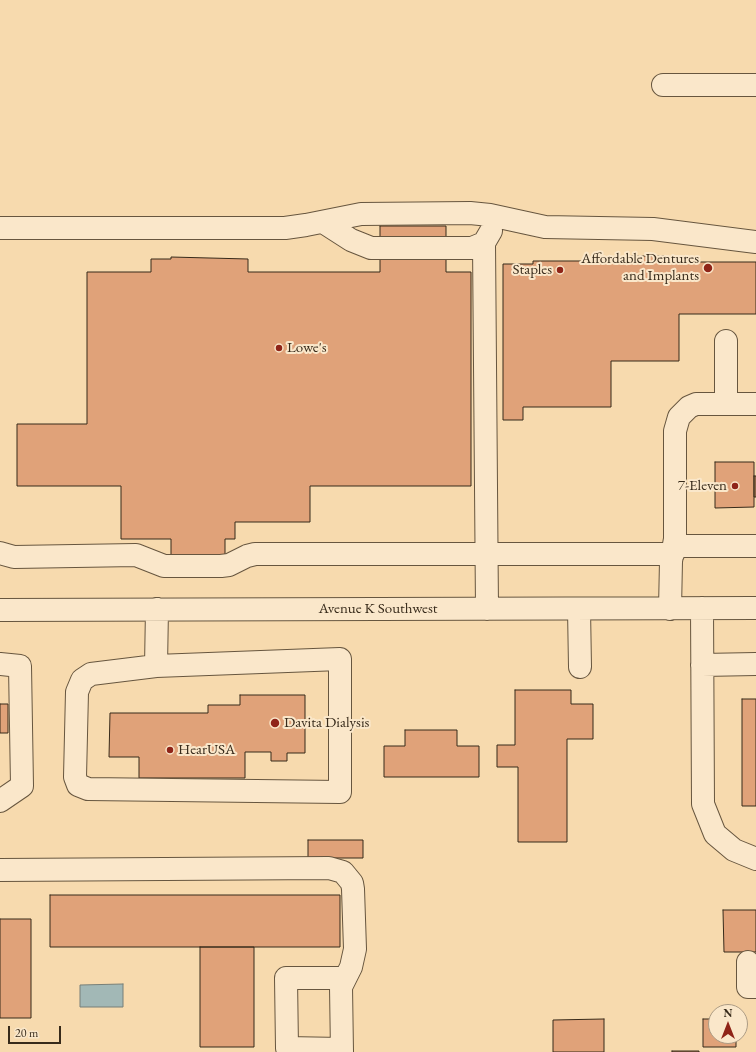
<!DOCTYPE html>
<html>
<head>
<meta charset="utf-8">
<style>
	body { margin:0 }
	#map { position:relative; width:756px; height:1052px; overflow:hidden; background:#f7daae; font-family:"EB Garamond",serif }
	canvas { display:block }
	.north { position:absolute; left:708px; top:1004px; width:40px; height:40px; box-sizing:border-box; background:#fae7ca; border:1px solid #ac9b84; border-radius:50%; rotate:0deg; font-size:11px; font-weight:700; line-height:16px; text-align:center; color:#372a1a }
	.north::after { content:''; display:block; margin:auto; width:14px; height:18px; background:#8f2418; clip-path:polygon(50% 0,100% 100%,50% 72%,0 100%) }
	.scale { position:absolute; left:8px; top:1026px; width:53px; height:18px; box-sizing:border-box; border:2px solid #372a1a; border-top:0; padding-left:5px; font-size:12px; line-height:14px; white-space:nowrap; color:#372a1a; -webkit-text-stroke:3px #fae7ca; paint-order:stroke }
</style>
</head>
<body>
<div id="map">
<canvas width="756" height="1052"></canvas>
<div class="north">N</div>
<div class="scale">20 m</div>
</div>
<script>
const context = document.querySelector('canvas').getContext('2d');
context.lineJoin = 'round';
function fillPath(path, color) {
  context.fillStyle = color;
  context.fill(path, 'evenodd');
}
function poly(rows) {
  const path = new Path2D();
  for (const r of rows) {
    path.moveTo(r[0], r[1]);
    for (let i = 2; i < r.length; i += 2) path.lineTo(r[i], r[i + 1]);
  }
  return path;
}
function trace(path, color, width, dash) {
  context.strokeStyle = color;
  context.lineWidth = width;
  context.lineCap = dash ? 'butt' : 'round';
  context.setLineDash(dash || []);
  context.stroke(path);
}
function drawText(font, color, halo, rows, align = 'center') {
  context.font = font + ' "EB Garamond",serif';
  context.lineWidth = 4;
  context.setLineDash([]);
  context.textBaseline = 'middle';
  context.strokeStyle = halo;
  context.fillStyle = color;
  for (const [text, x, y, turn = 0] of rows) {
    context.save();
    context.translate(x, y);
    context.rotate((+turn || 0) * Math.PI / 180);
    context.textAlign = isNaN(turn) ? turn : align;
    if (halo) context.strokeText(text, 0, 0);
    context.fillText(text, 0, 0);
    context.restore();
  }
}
const water = poly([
	[123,984,123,1007,80,1007,80,985,123,984]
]);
fillPath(water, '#a2b8b6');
trace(water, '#777f78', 1);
const building = poly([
	[380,226,446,226,446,272,471,272,471,486,310,486,310,522,235,522,235,539,225,539,225,556,171,556,171,539,121,539,121,486,17,486,17,424,87,424,87,272,151,272,151,259,171,259,171,257,248,259,248,272,380,272,380,226],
	[627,256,665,256,665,262,756,262,756,314,679,314,679,361,611,361,611,407,523,407,523,420,503,420,503,264,533,264,533,261,627,261,627,256],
	[715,462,754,462,754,507,715,508,715,462],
	[754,476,756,476,756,497,754,497,754,476],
	[515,690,571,690,571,704,593,704,593,739,567,739,567,842,518,842,518,767,497,767,497,745,515,745,515,690],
	[240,695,305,695,305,753,287,753,287,761,271,761,271,752,245,752,245,778,139,778,139,757,109,757,110,713,208,713,208,705,240,705,240,695],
	[742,699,756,699,756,806,742,806,742,699],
	[0,704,8,704,8,733,0,733,0,704],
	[405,730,457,730,457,746,479,746,479,777,384,777,384,746,405,746,405,730],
	[308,840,363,840,363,858,308,858,308,840],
	[50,895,340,895,340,947,50,947,50,895],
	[723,910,756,910,756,952,724,952,723,910],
	[0,919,31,919,31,1018,0,1018,0,919],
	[200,947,254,947,254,1047,200,1047,200,947],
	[604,1019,604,1052,553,1052,553,1020,604,1019],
	[703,1019,716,1019,716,1036,736,1036,736,1047,703,1047,703,1019],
	[672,1051,699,1051,699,1052,672,1052,672,1051]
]);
fillPath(building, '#e0a279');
trace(building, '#372a1a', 1);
const minor = poly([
	[663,85,756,85],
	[323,222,351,240,371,248,472,248,484,243,491,231],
	[0,228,285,228,306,225,361,214,470,213,490,215,545,227,653,229,756,242],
	[484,243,487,609],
	[726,404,726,341],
	[674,546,756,546],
	[0,553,14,557,136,555,164,566,221,566,229,565,247,556,255,554,673,554],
	[702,608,703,804,715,834,734,850,756,859],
	[579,609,580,667],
	[670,609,671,561,675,539,675,431,679,417,689,407,696,404,756,404],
	[0,610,756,608],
	[0,664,20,666,22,786,0,801],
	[702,665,756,664],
	[156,666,340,659,340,792,88,789,78,785,75,777,77,692,82,680,91,674,156,666,157,609],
	[0,870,329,868,343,872,352,883,353,889,355,949,351,967,341,987,342,1052],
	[748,962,748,987,756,987],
	[341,1049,287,1048,286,978,345,978]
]);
trace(minor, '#67563f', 24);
trace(minor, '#fae7ca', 22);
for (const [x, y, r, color] of [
	[708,268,5,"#8f2418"],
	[560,270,4,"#8f2418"],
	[279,348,4,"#8f2418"],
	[735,486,4,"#8f2418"],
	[275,723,5,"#8f2418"],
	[170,750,4,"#8f2418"]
]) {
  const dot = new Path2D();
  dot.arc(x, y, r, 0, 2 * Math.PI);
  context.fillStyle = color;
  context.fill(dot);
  trace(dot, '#fae7ca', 1.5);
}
drawText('15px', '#372a1a', '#fae7ca', [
	["Affordable Dentures",699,259],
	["and Implants",699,276],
	["Staples",552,270],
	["Lowe's",287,348,"left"],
	["7-Eleven",727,486],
	["Davita Dialysis",284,723,"left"],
	["HearUSA",178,750,"left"]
], 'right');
drawText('15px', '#372a1a', '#fae7ca', [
	["Avenue K Southwest",378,609]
]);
</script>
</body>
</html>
